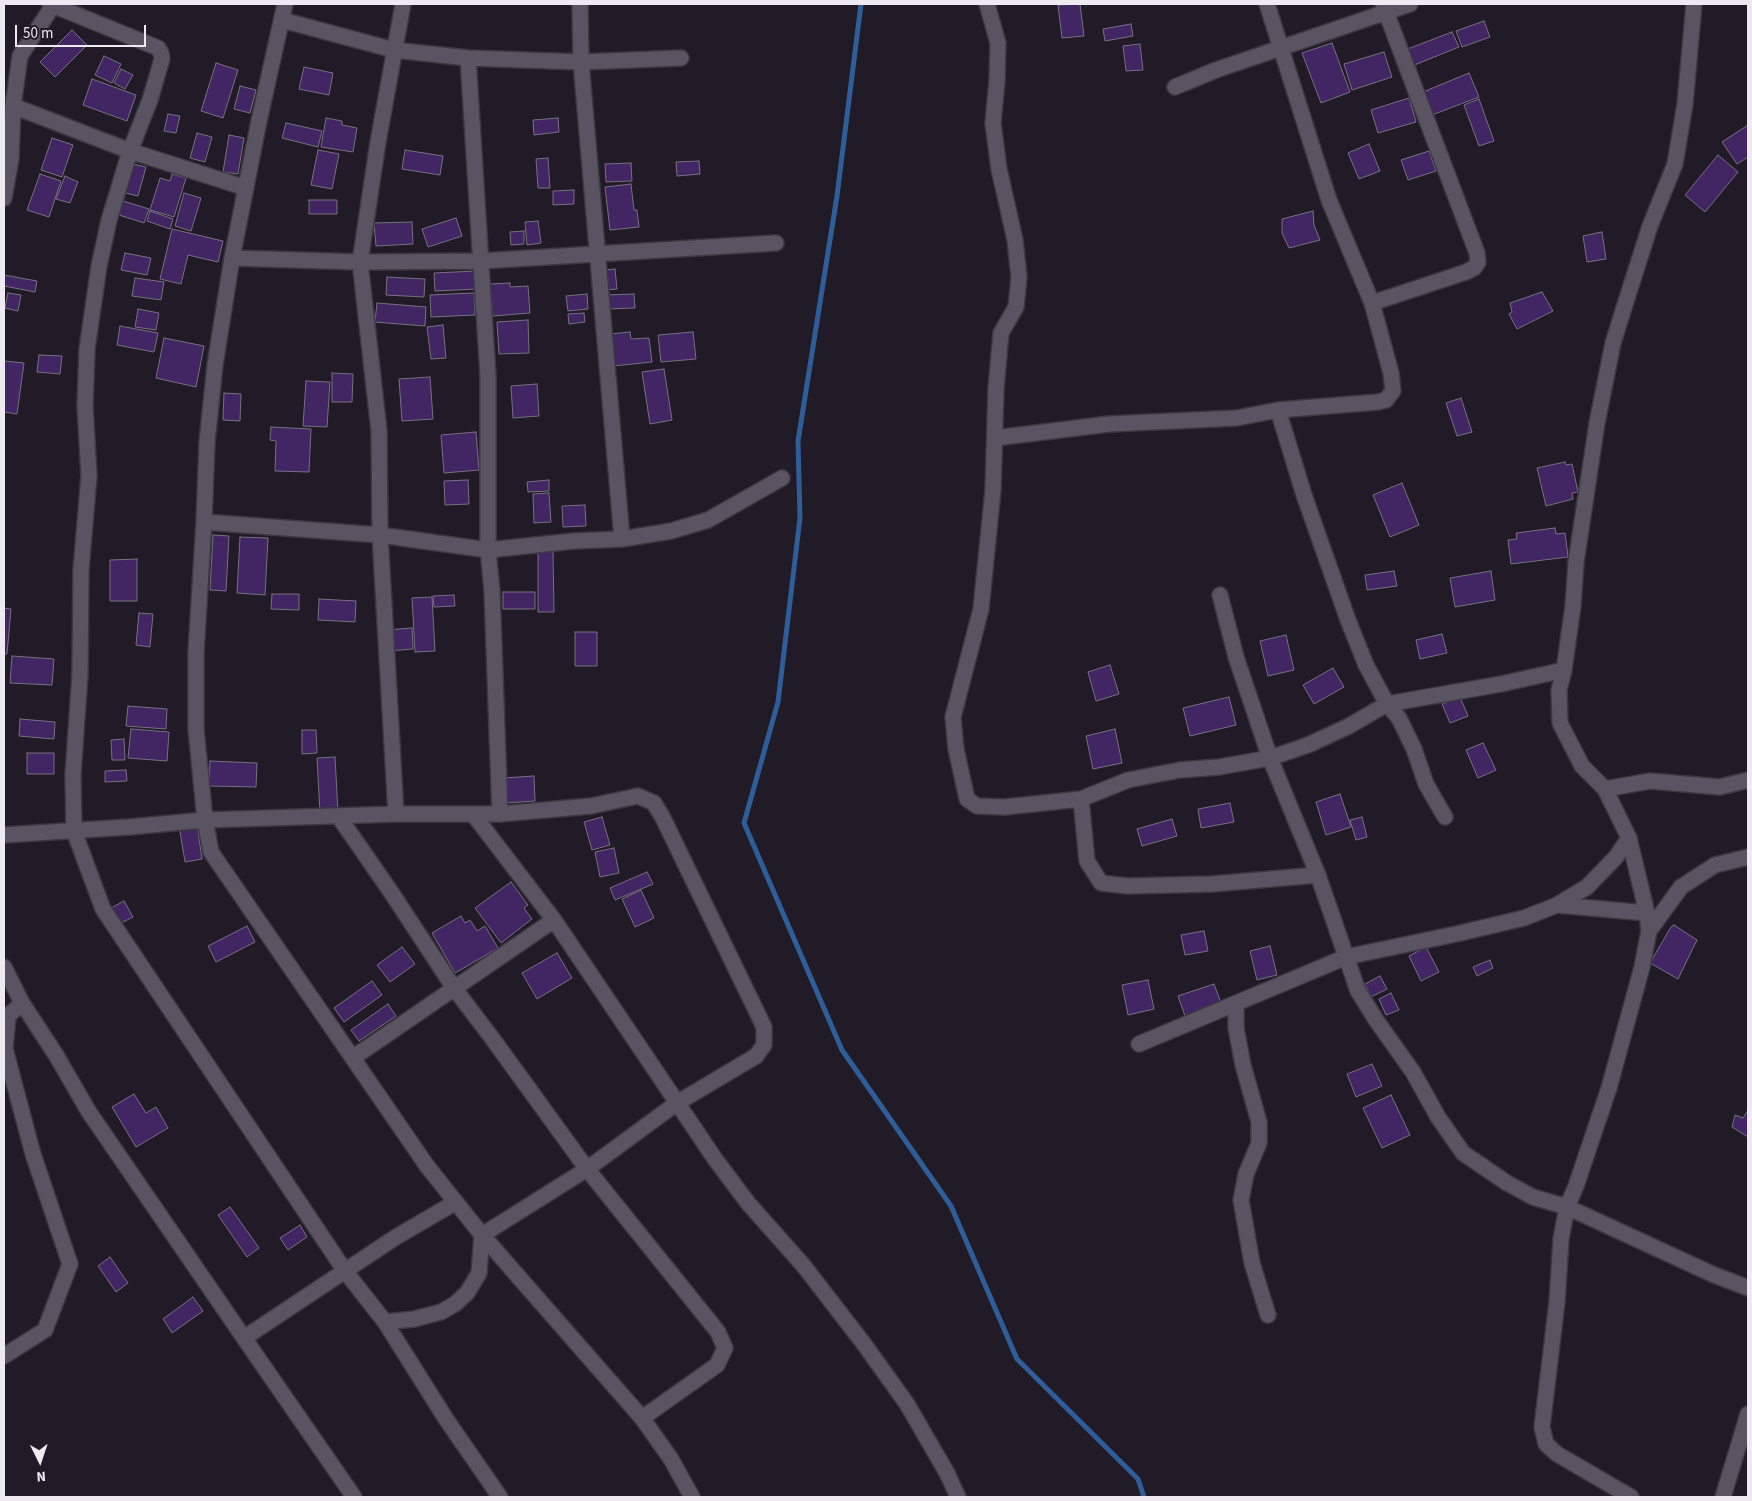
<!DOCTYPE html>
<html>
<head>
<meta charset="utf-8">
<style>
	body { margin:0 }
	#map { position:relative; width:1752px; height:1501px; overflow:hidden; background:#201b27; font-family:"Source Sans 3",sans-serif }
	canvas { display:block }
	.frame { position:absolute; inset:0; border:5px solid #edeaf2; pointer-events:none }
	.north { position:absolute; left:15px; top:1436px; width:50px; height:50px; -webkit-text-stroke:4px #201b27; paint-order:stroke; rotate:176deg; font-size:14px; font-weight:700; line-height:20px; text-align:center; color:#edeaf2 }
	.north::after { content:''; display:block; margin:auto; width:18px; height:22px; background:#edeaf2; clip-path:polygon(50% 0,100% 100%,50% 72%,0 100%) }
	.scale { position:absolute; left:15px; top:25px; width:131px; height:22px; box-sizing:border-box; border:2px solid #edeaf2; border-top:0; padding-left:6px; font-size:15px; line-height:18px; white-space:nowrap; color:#edeaf2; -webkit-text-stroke:4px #201b27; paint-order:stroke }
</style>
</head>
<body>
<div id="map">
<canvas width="1752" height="1501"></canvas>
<div class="frame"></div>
<div class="north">N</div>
<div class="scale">50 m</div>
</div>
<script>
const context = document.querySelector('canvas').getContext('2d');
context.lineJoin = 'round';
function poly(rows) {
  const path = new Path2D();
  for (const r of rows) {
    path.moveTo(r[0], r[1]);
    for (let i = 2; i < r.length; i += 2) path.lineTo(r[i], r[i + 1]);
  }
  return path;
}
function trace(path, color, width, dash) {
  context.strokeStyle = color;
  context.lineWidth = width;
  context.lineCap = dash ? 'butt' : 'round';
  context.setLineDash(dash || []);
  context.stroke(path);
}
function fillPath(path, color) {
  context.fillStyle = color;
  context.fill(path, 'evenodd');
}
trace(poly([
	[861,4,837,196,798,441,800,518,778,702,744,823,842,1050,951,1206,1017,1359,1138,1479,1144,1497]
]), '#2f5d97', 5);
const building = poly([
	[1080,4,1084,36,1062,38,1058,5,1080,4],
	[1484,21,1490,37,1462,47,1456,31,1484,21],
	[1131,24,1133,36,1105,41,1103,29,1131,24],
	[72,30,87,45,55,77,40,62,72,30],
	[1452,32,1459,47,1412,66,1405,50,1452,32],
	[1332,43,1350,92,1321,103,1302,53,1332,43],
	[1140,44,1143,70,1126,71,1123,46,1140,44],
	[1384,52,1392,77,1352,90,1344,64,1384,52],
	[104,56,121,64,112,83,95,75,104,56],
	[216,63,238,70,223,118,201,111,216,63],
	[304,67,333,73,329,95,299,89,304,67],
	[121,69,133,75,125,89,114,83,121,69],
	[1469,73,1479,97,1432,115,1423,92,1469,73],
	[92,79,136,95,127,121,83,105,92,79],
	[240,86,256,90,250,113,234,109,240,86],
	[1409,98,1416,122,1378,133,1371,110,1409,98],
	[1479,99,1494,141,1479,146,1464,105,1479,99],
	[168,114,180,116,176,133,164,131,168,114],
	[326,118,342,121,342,125,357,128,353,152,321,147,326,118],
	[558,118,559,132,534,135,533,120,558,118],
	[286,123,322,131,318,147,282,138,286,123],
	[1748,125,1748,157,1737,164,1722,142,1748,125],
	[197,133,212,137,205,162,190,158,197,133],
	[229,135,244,138,238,174,223,172,229,135],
	[52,138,73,145,62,177,41,170,52,138],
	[1369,144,1380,171,1359,179,1348,153,1369,144],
	[318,150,339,154,332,189,311,185,318,150],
	[405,150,443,156,440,175,402,169,405,150],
	[1429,151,1436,171,1408,180,1401,160,1429,151],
	[1718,155,1738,172,1705,212,1685,195,1718,155],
	[548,158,550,188,538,188,536,159,548,158],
	[699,161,700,174,677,176,676,162,699,161],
	[631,163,632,181,606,182,605,164,631,163],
	[133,164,146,167,138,196,125,193,133,164],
	[40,174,61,181,49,217,27,210,40,174],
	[172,174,186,178,174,217,150,210,160,178,170,181,172,174],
	[65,176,78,182,70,203,56,199,65,176],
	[631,184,634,210,637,210,639,227,610,230,605,187,631,184],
	[574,190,574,204,553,205,553,191,574,190],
	[184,193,201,198,191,231,175,226,184,193],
	[309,200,337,200,337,214,309,214,309,200],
	[123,201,149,209,144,223,119,215,123,201],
	[150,211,173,219,170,229,147,221,150,211],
	[1313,211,1314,225,1320,240,1289,248,1282,233,1282,219,1313,211],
	[456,218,462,236,428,247,422,229,456,218],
	[538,221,541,243,527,245,525,222,538,221],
	[412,222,413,244,376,246,374,223,412,222],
	[172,229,223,241,218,262,188,255,181,284,160,279,172,229],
	[524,231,524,244,511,245,510,232,524,231],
	[1602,232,1606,259,1587,262,1583,236,1602,232],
	[125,253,151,258,147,275,121,270,125,253],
	[615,269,617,289,605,290,604,270,615,269],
	[476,271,477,289,435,291,434,273,476,271],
	[4,275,37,281,35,292,4,286,4,275],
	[387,277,425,279,424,297,386,295,387,277],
	[135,278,164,282,161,300,132,296,135,278],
	[510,283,510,287,528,286,530,313,493,316,490,284,510,283],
	[1542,292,1553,311,1517,329,1509,314,1512,312,1510,303,1542,292],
	[8,293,21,295,18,311,5,308,8,293],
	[474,293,475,315,431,317,430,295,474,293],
	[587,294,588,309,568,311,566,296,587,294],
	[634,294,635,308,607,309,606,295,634,294],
	[377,303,426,307,425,326,375,322,377,303],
	[138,309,159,313,156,330,135,327,138,309],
	[584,313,585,322,569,324,568,314,584,313],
	[528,320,529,353,499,354,497,322,528,320],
	[443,325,446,358,431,359,427,327,443,325],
	[120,326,158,333,154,352,117,345,120,326],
	[630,332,631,339,649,338,652,362,613,366,610,334,630,332],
	[693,332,696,359,661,362,658,335,693,332],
	[164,338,204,346,196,387,156,378,164,338],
	[39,355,62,356,60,374,37,372,39,355],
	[4,361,24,363,17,414,4,412,4,361],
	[664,369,672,420,650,424,642,372,664,369],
	[332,373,353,374,352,402,332,402,332,373],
	[430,377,433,419,402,421,399,379,430,377],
	[306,381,330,382,327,427,303,426,306,381],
	[537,384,539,416,513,418,511,386,537,384],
	[224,393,241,394,240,421,223,420,224,393],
	[1461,398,1472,432,1457,436,1446,403,1461,398],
	[271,427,311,429,309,472,275,471,276,441,270,440,271,427],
	[476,432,479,470,444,473,441,435,476,432],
	[1565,462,1566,465,1572,464,1578,492,1572,493,1573,499,1546,506,1537,468,1565,462],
	[468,480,469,504,445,505,444,481,468,480],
	[549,480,549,491,528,492,527,482,549,480],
	[1402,483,1419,525,1390,537,1373,495,1402,483],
	[549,493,551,522,534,523,533,494,549,493],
	[585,505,586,526,563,527,562,506,585,505],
	[1555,528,1556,534,1565,533,1568,557,1511,564,1508,540,1517,539,1516,533,1555,528],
	[213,535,229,536,226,591,210,590,213,535],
	[240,537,268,538,265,595,237,593,240,537],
	[538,551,553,551,554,612,538,612,538,551],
	[137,559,137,601,110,601,110,560,137,559],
	[1394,571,1397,586,1367,590,1365,575,1394,571],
	[1491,571,1495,600,1455,607,1450,578,1491,571],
	[503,592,535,592,535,609,503,609,503,592],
	[272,594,299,594,299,610,271,609,272,594],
	[454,595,455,606,434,607,433,596,454,595],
	[432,597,435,651,415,652,412,598,432,597],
	[319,599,356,601,355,622,318,620,319,599],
	[4,608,11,609,7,654,4,654,4,608],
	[139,613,153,614,150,647,136,645,139,613],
	[412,628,413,649,388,651,386,630,412,628],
	[575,632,597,632,597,666,575,666,575,632],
	[1442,634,1447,653,1420,659,1416,640,1442,634],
	[1286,635,1294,670,1268,676,1260,641,1286,635],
	[12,656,54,659,52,685,10,683,12,656],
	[1110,665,1119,694,1096,701,1088,672,1110,665],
	[1333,668,1344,687,1314,704,1303,685,1333,668],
	[1229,697,1236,725,1190,736,1183,708,1229,697],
	[1460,697,1468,716,1450,723,1442,704,1460,697],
	[128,706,167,709,166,729,126,726,128,706],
	[20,719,55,722,54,739,19,736,20,719],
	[131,729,169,732,167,761,128,758,131,729],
	[1115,729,1122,763,1093,769,1086,736,1115,729],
	[302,730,316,730,317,753,302,754,302,730],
	[124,739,125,760,112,760,111,740,124,739],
	[1483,743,1496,770,1478,778,1466,750,1483,743],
	[27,753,54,753,54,774,27,774,27,753],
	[335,757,338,812,320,813,317,758,335,757],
	[210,761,257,763,256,787,209,786,210,761],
	[126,770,127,781,105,782,105,771,126,770],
	[534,776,535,801,505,803,504,778,534,776],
	[1340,794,1351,827,1326,835,1316,802,1340,794],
	[1230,803,1234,822,1201,828,1198,809,1230,803],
	[602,817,610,845,592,850,584,822,602,817],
	[1362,817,1367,837,1356,840,1350,820,1362,817],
	[1172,819,1177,836,1142,846,1137,829,1172,819],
	[197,824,202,859,185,862,179,826,197,824],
	[614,848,619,873,600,877,595,852,614,848],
	[647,872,653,884,615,900,610,888,647,872],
	[511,882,528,905,524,908,532,919,501,943,475,908,511,882],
	[641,890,654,918,635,927,622,899,641,890],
	[124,901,133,917,119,924,111,908,124,901],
	[461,916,465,923,470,920,477,931,485,926,498,948,455,973,432,933,461,916],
	[1674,925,1697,940,1678,979,1650,963,1671,927,1674,925],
	[247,926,255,942,216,962,208,946,247,926],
	[1204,931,1208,951,1185,955,1181,935,1204,931],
	[1270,946,1277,975,1257,980,1250,951,1270,946],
	[402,947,415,964,390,982,377,965,402,947],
	[1426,947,1439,972,1421,981,1409,956,1426,947],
	[557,953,572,978,537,999,522,973,557,953],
	[1490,960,1493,968,1477,976,1473,967,1490,960],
	[1380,976,1387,989,1371,997,1365,984,1380,976],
	[1148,980,1154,1009,1128,1015,1122,985,1148,980],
	[372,981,382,995,344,1022,334,1008,372,981],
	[1214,984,1221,1003,1185,1016,1178,996,1214,984],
	[1391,993,1399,1010,1386,1015,1379,999,1391,993],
	[388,1004,396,1016,359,1041,351,1030,388,1004],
	[1372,1064,1382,1086,1356,1097,1347,1074,1372,1064],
	[134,1094,146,1113,156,1107,168,1128,136,1147,112,1107,134,1094],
	[1391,1095,1410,1135,1382,1148,1363,1108,1391,1095],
	[1748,1110,1748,1137,1732,1127,1735,1115,1743,1118,1748,1110],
	[230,1207,259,1248,247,1257,218,1215,230,1207],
	[300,1225,307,1237,288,1250,280,1238,300,1225],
	[110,1257,128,1283,116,1292,98,1266,110,1257],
	[193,1297,203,1311,172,1333,163,1319,193,1297]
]);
fillPath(building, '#422563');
trace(building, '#76717f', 1);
const minor = poly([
	[50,4,158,48,161,53,162,59,150,100,130,151,109,220,99,266,87,349,85,406,89,476,81,569,80,674,73,775,74,831,103,909,345,1271,385,1322,446,1419,500,1497],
	[285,4,259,121,232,258,215,365,207,442,204,522,196,652,196,729,205,820,211,852,427,1166,482,1235,642,1418,671,1459,692,1497],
	[580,4,581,62,622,539],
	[987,4,998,43,997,81,993,123,999,169,1015,240,1019,277,1016,307,1001,333,996,388,993,490,981,609,953,717,956,749,967,799,977,806,1005,807,1081,799,1128,780,1180,770,1219,767,1270,758,1308,745,1349,726,1387,704,1501,684,1564,670],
	[282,20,394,50,468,58,581,62,681,58],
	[468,58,488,376,488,550,492,591,500,814],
	[1175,87,1216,70,1410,4],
	[13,106,130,151,246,188],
	[4,198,11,159,13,106,20,56,54,4],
	[232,258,360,262,481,261,776,243],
	[1372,303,1466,272,1474,268,1478,262,1477,253,1383,4],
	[1278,410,1304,495,1348,620,1366,665,1387,704,1399,718,1414,749,1426,784,1445,817],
	[995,438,1109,424,1237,418,1278,410,1378,402,1386,400,1393,391,1391,373,1372,303,1329,200,1267,4],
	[204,522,380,535,488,550,574,541,622,539,671,531,708,520,782,478],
	[1220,595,1236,657,1270,758,1318,875,1358,991,1376,1020,1413,1072,1438,1117,1463,1153,1507,1183,1533,1197,1567,1207,1712,1274,1748,1288],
	[1605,789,1650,781,1720,787,1748,780],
	[1081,799,1087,861,1101,883,1128,886,1212,884,1318,875],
	[396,814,380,535,379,431,360,262,378,142,403,4],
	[473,814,554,920,715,1159,748,1203,803,1265,864,1344,907,1404,947,1473,958,1497],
	[339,817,391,892,454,988,492,1038,587,1169,718,1332,725,1348,717,1365,642,1418],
	[4,835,129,827,205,820,396,814,500,814,591,806,638,796,654,803,663,818,764,1027,764,1045,756,1056,677,1103,587,1169,482,1235,479,1273,467,1293,455,1304,441,1312,414,1319,385,1322],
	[1557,905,1647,913],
	[1649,931,1681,887,1715,865,1748,857],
	[4,967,22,1003,56,1055,89,1112,244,1338,354,1497],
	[1236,1003,1236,1028,1243,1065,1259,1122,1259,1143,1246,1174,1241,1200,1252,1263,1268,1315],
	[1139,1044,1346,957,1456,934,1524,918,1557,905,1587,887,1616,857,1629,838],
	[354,1057,554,920],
	[244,1338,396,1237,456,1202],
	[4,1356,45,1330,70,1264,33,1154,5,1049,8,1016,22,1003],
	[1631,1497,1557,1454,1546,1444,1542,1427,1557,1302,1561,1239,1567,1207,1576,1186,1609,1088,1642,967,1649,931,1647,913,1629,838,1605,789,1582,766,1560,723,1559,690,1564,670,1573,606,1576,562,1597,423,1613,343,1622,314,1650,226,1675,164,1685,104,1694,4],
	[1723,1497,1748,1414]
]);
trace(minor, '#3b3842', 18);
trace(minor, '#5a5462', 15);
</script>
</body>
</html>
